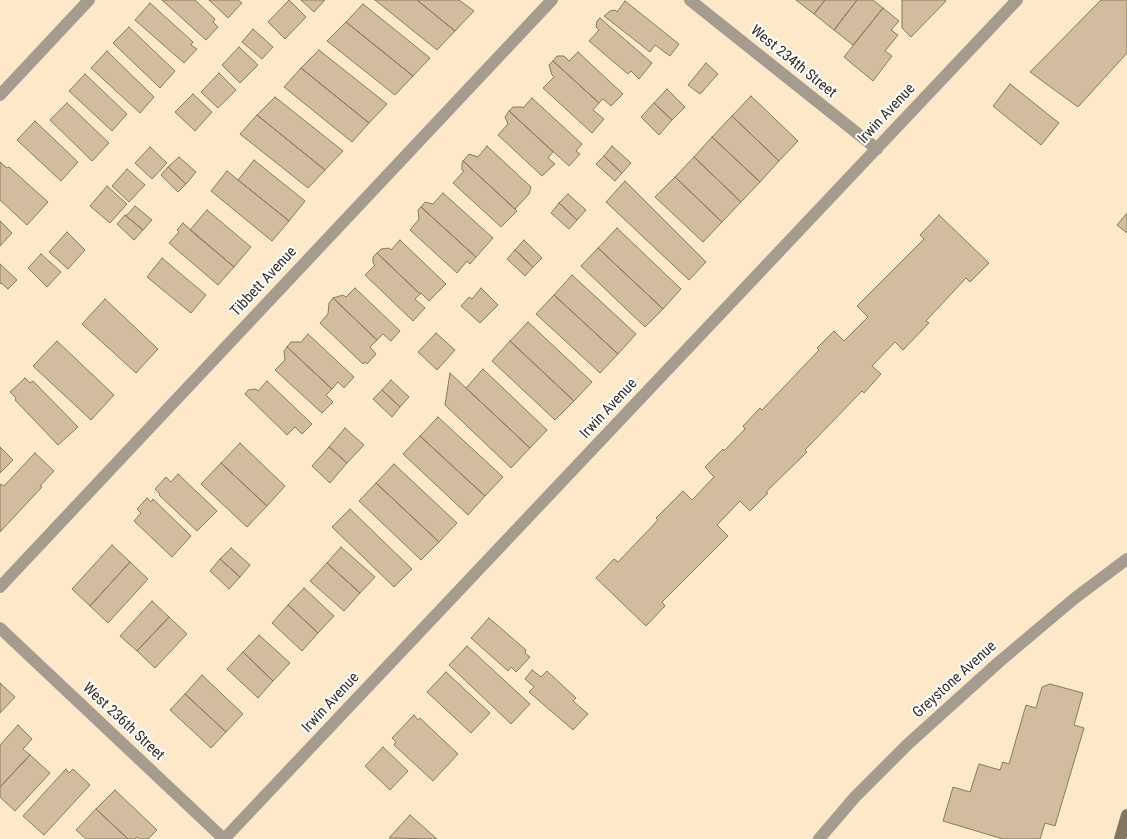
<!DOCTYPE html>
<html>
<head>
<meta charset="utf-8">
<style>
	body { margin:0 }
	canvas { display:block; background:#fde8c9 }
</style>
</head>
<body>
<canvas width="1127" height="839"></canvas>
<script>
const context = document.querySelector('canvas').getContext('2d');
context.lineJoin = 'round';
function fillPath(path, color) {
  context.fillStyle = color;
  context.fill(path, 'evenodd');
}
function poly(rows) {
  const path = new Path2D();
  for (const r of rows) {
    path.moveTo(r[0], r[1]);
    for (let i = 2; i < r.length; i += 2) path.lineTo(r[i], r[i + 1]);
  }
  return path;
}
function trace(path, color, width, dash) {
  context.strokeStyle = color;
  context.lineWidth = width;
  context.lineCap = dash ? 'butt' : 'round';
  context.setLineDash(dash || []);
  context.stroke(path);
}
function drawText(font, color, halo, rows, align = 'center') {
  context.font = font + ' "Roboto Condensed",sans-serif';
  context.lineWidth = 4;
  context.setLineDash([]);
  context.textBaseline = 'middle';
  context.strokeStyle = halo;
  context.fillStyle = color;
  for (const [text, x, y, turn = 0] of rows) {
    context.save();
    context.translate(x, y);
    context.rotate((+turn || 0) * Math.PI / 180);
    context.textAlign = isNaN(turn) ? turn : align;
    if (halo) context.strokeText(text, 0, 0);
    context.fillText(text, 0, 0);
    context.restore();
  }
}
const building = poly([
	[162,0,195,0,215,19,213,22,218,27,206,40,162,0],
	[209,0,238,0,242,3,228,18,209,0],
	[289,0,306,17,285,39,268,22,289,0],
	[301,0,325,0,314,12,301,0],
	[375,0,417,0,455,31,437,50,375,0],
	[417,0,459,0,474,11,455,31,417,0],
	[796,0,825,0,814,14,796,0],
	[825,0,857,0,834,30,814,14,825,0],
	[857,0,873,0,883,8,853,45,834,30,857,0],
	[902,0,945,0,946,1,911,37,902,28,902,0],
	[1101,0,1127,0,1127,53,1078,107,1030,72,1101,0],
	[625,1,679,44,670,56,655,45,650,52,604,16,610,11,615,10,617,12,625,1],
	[150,3,193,42,191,45,197,49,184,63,135,20,150,3],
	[363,4,430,58,413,76,346,22,363,4],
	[883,8,899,21,891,30,898,35,885,51,892,56,873,81,844,57,883,8],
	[600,18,652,63,639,79,631,71,628,74,589,41,599,30,596,27,597,21,600,18],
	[346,22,413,76,395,95,327,41,346,22],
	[129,27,175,71,160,88,113,43,129,27],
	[253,29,273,47,262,59,242,42,253,29],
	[239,47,258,65,240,83,222,65,239,47],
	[319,50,387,104,369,123,301,68,319,50],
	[107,51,154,97,140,113,91,68,107,51],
	[578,52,623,94,611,106,603,99,599,103,553,61,557,56,564,56,569,61,578,52],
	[553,61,599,103,593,110,604,119,592,133,543,88,554,77,552,75,549,65,553,61],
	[706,63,718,74,700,94,688,85,706,63],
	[301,68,369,123,352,142,284,87,301,68],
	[219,73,236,90,218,108,201,92,219,73],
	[85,74,127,114,112,131,69,91,85,74],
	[1010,84,1059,123,1041,145,993,106,1010,84],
	[667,89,685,107,672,120,654,103,667,89],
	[193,94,212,112,195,131,175,112,193,94],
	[751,96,798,141,779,161,732,116,751,96],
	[275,97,343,151,325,170,257,115,275,97],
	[532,98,582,144,576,151,580,154,569,166,509,111,513,107,522,107,523,108,532,98],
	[67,103,109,143,92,161,50,120,67,103],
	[654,103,672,120,659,135,641,117,654,103],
	[509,111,553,152,548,158,555,164,542,176,498,135,508,124,505,117,509,111],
	[257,115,325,170,308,188,240,134,257,115],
	[732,116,779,161,760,182,712,137,732,116],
	[35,121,78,162,61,181,17,140,35,121],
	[712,137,760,182,741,202,694,157,712,137],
	[487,146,531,187,529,194,515,209,463,161,469,154,478,157,487,146],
	[612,146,631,163,622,173,604,156,612,146],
	[150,147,167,163,152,179,135,163,150,147],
	[604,156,622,173,615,181,596,164,604,156],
	[179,157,196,172,186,184,168,167,179,157],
	[694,157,741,202,722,222,675,177,694,157],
	[254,160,305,201,289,221,238,180,254,160],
	[463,161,517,211,501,227,453,183,464,171,462,170,462,163,463,161],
	[0,162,7,168,9,167,48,202,27,225,0,200,0,162],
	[168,167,186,184,178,192,161,175,168,167],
	[127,169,145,185,129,202,112,186,127,169],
	[227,171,289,221,272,241,211,191,227,171],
	[675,177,722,222,703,242,655,197,675,177],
	[625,181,706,262,689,280,606,202,625,181],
	[107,186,127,204,110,223,90,206,107,186],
	[443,193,493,238,476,257,421,207,425,202,433,204,443,193],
	[568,194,586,210,577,220,559,203,568,194],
	[559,203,577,220,569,229,551,213,559,203],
	[135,206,152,220,143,230,126,216,135,206],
	[421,207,476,257,470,264,467,261,457,273,410,230,419,219,418,210,421,207],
	[207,210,251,247,234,267,190,230,207,210],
	[1127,213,1127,233,1117,225,1127,213],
	[125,215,143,230,134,240,117,224,125,215],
	[939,215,989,263,970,282,966,278,926,321,929,323,903,350,895,342,872,366,881,374,864,393,862,391,805,450,807,452,766,492,768,493,750,511,740,501,717,525,728,536,662,602,665,606,646,626,596,578,614,559,618,562,658,520,656,518,683,491,692,500,714,477,705,467,723,449,724,451,745,429,743,426,760,408,762,410,819,350,817,348,834,331,844,341,868,317,857,306,924,239,920,235,939,215],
	[0,221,12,233,0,246,0,221],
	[183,223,234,267,218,285,169,243,179,232,177,230,183,223],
	[617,228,681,289,663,309,598,248,617,228],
	[67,232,85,250,68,269,49,252,67,232],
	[400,240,446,284,429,301,421,293,420,294,377,253,381,249,389,248,391,250,400,240],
	[524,240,542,258,533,267,515,250,524,240],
	[598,248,663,309,645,327,581,266,598,248],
	[515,250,533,267,525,276,507,259,515,250],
	[377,253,420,294,415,299,425,308,413,321,365,275,375,265,373,263,373,257,377,253],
	[41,254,61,272,47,287,28,268,41,254],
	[162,258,206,295,191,313,147,277,162,258],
	[0,264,17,280,8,289,1,283,0,284,0,264],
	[572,275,636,334,618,354,554,295,572,275],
	[355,288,400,331,391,341,383,334,377,340,333,298,343,295,346,297,355,288],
	[481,288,498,305,480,323,461,306,469,297,472,299,481,288],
	[554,295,618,354,600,373,536,314,554,295],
	[333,298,377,340,370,347,376,354,367,364,365,362,363,364,320,323,328,314,329,303,333,298],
	[105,299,158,349,136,373,82,324,105,299],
	[528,322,592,382,574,401,510,341,528,322],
	[436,333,455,350,437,370,418,352,436,333],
	[308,334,354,377,344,388,338,382,332,389,287,347,291,342,301,342,308,334],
	[57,341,114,395,91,420,33,366,57,341],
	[510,341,574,401,555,420,492,361,510,341],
	[287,347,332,389,326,395,333,402,322,413,275,370,285,360,284,351,287,347],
	[483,369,547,430,530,448,466,388,483,369],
	[450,373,530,448,511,468,445,405,450,373],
	[25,378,30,383,33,381,78,427,58,445,15,400,16,398,10,392,25,378],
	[391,380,409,397,400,407,382,390,391,380],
	[267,381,312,424,302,434,295,427,287,435,245,394,248,390,256,389,258,391,267,381],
	[382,390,400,407,392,417,373,399,382,390],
	[438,417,503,477,485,496,420,436,438,417],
	[345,428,364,445,347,463,329,447,345,428],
	[420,436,485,496,468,515,403,454,420,436],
	[240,443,285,486,267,506,221,463,240,443],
	[0,447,13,460,0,473,0,447],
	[329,447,347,463,330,483,312,466,329,447],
	[35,453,54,471,40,486,42,487,0,532,0,484,4,486,35,453],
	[221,463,267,506,247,527,201,484,221,463],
	[394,464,457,523,439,542,376,483,394,464],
	[178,474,217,511,197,531,159,495,160,494,155,489,166,477,171,482,178,474],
	[376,483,439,542,421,560,359,501,376,483],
	[147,498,151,502,153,499,191,536,172,557,134,521,141,513,137,509,147,498],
	[350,509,412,569,394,587,332,527,350,509],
	[112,545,130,562,90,606,72,589,112,545],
	[341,547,375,577,360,593,327,563,341,547],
	[231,548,250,565,240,577,220,559,231,548],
	[220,559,240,577,229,589,210,571,220,559],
	[130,562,148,579,108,623,90,606,130,562],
	[327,563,360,593,344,611,310,581,327,563],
	[304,588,334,616,318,633,288,605,304,588],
	[152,601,169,617,137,651,120,636,152,601],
	[288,605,318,633,302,651,272,623,288,605],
	[169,617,187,634,155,668,137,651,169,617],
	[489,618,526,650,525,653,530,657,516,672,511,667,508,671,471,638,489,618],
	[259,635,290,663,273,681,243,652,259,635],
	[467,646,530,704,511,724,449,665,467,646],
	[243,652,273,681,258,698,227,669,243,652],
	[532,670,541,677,547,671,576,698,573,701,588,714,573,730,529,692,534,687,525,679,532,670],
	[446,672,490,713,471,733,427,692,446,672],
	[202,675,243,714,226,732,185,694,202,675],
	[0,683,15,697,0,713,0,683],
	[1050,684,1083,693,1074,725,1084,728,1055,826,1045,823,1040,839,1003,839,943,821,953,787,970,792,979,764,1000,770,1003,762,1009,764,1026,705,1036,708,1042,687,1050,684],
	[185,694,226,732,211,748,170,710,185,694],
	[414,715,418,720,420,718,458,754,433,781,394,745,396,742,392,738,414,715],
	[18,725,32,739,23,749,30,755,0,787,0,745,18,725],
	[383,747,408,771,390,790,365,766,383,747],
	[30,755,50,773,15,811,0,797,0,787,30,755],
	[66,769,69,773,73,769,90,785,44,835,23,816,66,769],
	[115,790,157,830,148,839,139,839,137,837,135,839,128,839,96,809,115,790],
	[96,809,128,839,86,839,76,830,96,809],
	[410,815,437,839,389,838,410,815]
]);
fillPath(building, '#d0bc9e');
trace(building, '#8c7a5d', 1);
trace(poly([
	[690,0,877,149],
	[0,95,89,0],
	[0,587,552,0],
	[0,628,224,839],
	[224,839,1017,0],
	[819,839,855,797,908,744,999,662,1075,598,1127,559]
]), '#a59c8f', 12);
trace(poly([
	[1120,839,1127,815]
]), '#837663', 12);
drawText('15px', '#362e22', '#fff', [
	["West 234th Street",793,62,39],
	["Irwin Avenue",887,114,-47],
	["Tibbett Avenue",264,282,-47],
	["Irwin Avenue",609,409,-47],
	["Greystone Avenue",955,680,-42],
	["Irwin Avenue",331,703,-47],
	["West 236th Street",123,722,43]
]);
</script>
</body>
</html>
